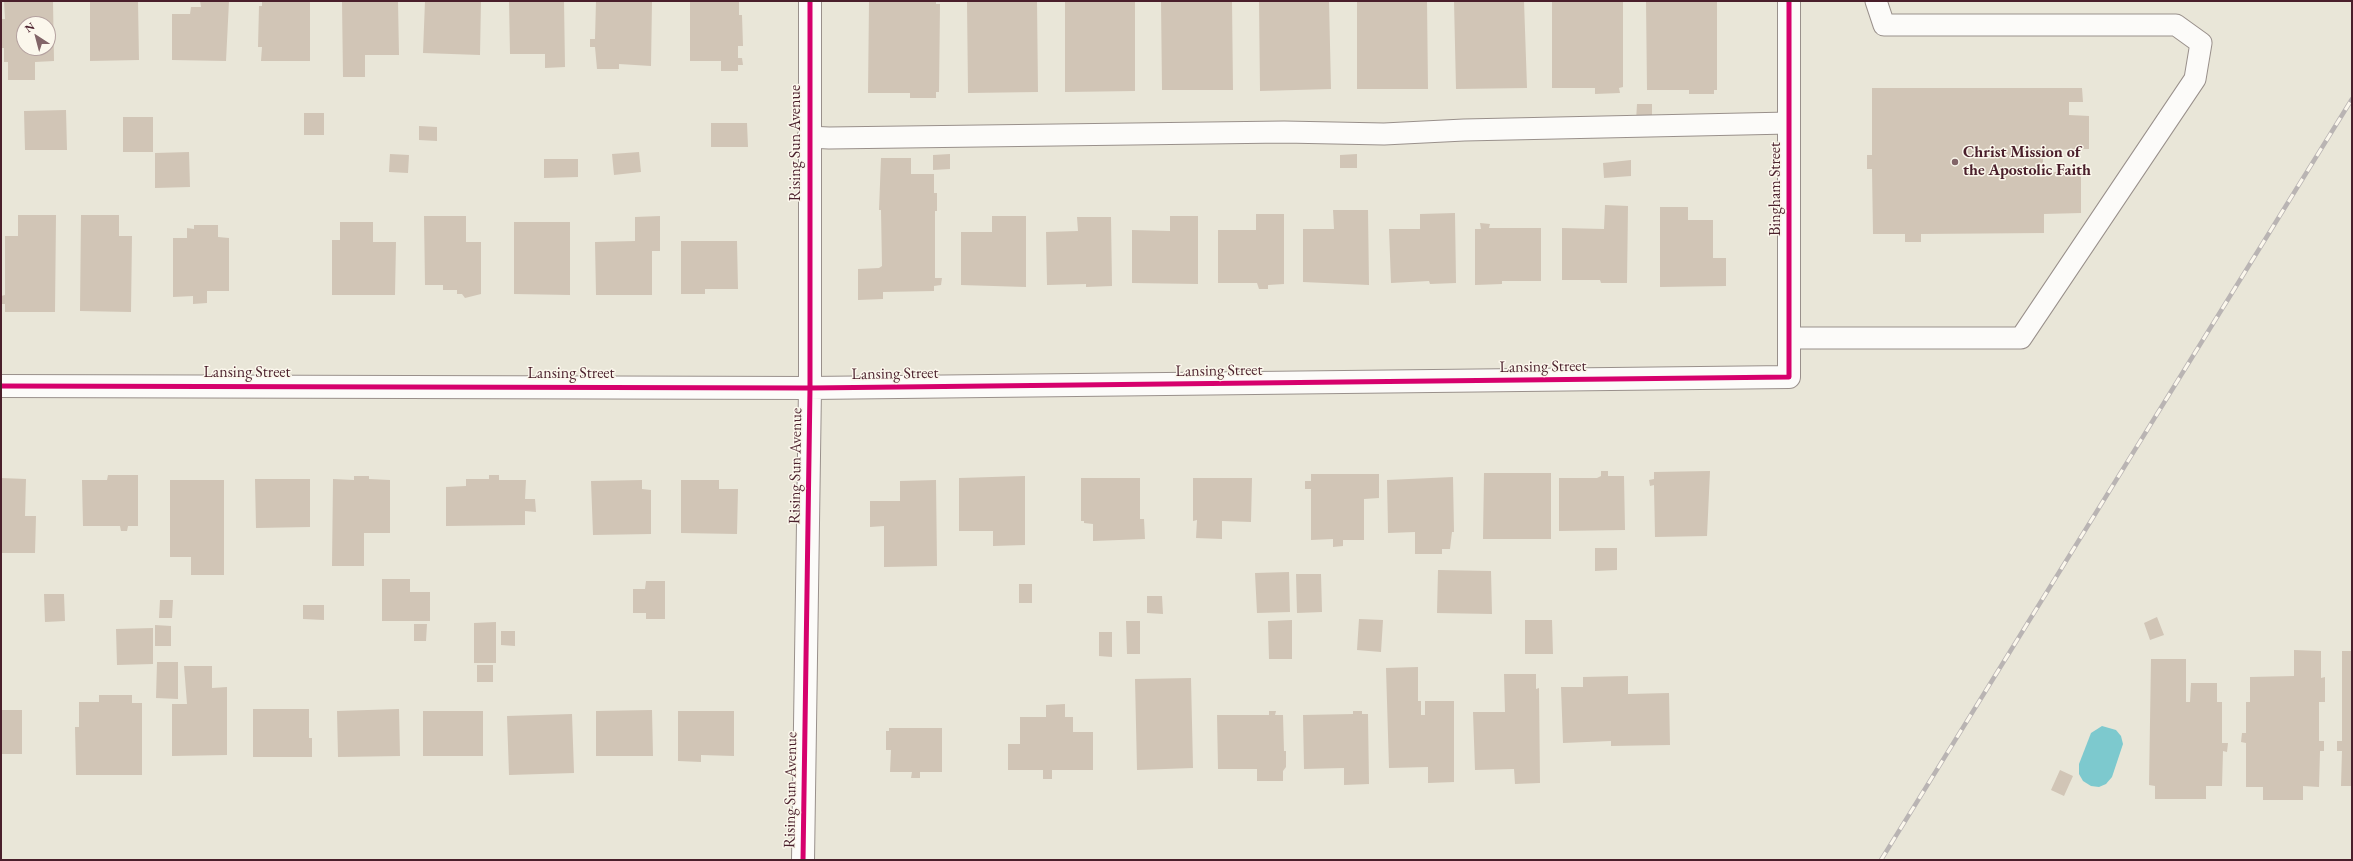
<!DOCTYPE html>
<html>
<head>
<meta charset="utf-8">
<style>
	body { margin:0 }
	#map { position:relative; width:2353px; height:861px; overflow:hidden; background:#e9e6d8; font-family:"EB Garamond",serif }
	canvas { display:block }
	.frame { position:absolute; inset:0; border:2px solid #4a1f2b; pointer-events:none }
	.north { position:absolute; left:16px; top:16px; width:40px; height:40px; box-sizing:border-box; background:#fbf7ec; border:1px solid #b4a19f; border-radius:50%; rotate:324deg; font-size:11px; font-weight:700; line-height:16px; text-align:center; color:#4a1f2b }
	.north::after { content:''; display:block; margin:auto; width:14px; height:18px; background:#826568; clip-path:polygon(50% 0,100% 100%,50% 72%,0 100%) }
</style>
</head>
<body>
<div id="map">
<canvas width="2353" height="861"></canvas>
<div class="frame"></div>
<div class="north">N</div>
</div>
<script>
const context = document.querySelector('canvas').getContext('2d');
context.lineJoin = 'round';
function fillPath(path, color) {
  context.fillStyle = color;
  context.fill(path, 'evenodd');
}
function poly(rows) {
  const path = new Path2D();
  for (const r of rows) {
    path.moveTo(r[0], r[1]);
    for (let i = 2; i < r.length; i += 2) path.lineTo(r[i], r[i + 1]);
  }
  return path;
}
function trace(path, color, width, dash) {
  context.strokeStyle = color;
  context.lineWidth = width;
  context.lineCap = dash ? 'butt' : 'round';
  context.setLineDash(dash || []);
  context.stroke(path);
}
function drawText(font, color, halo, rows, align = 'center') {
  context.font = font + ' "EB Garamond",serif';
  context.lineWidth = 3;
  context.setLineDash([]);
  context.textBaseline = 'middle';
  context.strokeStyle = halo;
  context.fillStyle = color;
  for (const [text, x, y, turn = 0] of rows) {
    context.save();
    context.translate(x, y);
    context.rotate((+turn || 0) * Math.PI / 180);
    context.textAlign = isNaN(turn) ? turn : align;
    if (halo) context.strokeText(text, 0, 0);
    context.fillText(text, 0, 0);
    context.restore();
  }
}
fillPath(poly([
	[2102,726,2116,730,2121,736,2123,744,2112,777,2106,784,2099,787,2091,786,2083,781,2079,774,2079,764,2091,733]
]), '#7dc9ce');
fillPath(poly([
	[4,1,53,1,54,61,35,62,35,80,8,80,8,62,4,62,4,48,1,48,1,19,5,19],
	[24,24,48,24,48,48,24,48],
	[90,1,138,1,139,60,90,61],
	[200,1,229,1,226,61,172,60,172,14,190,14,191,7,201,7],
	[262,1,310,1,310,61,261,61,262,47,258,47,259,6,262,6],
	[398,1,399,55,365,55,365,77,343,77,342,2],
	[425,1,481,1,480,55,423,53],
	[509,1,564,1,565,67,545,68,545,54,510,54],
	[596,1,652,2,651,66,619,64,619,69,597,69,595,47,590,47,590,39,595,39],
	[690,1,739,1,739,15,742,15,743,46,738,46,738,58,742,58,743,65,738,65,738,71,721,71,721,61,690,61],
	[936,1,936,4,940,4,939,92,936,92,936,98,910,98,910,93,868,93,869,2],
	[1037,1,1038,92,968,93,967,2],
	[1065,1,1135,1,1135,91,1065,92],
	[1161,1,1232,1,1233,90,1162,90],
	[1259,1,1329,1,1331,89,1260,91],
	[1357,1,1427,1,1428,89,1357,89],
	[1454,1,1524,1,1527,88,1456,89],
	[1552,1,1623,1,1623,87,1619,88,1620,93,1595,94,1595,88,1552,88],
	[1646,1,1717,1,1717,90,1714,90,1714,94,1689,94,1689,90,1647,90],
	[1872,88,2082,88,2083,102,2069,102,2069,115,2089,116,2089,149,2043,150,2043,172,2081,172,2081,213,2044,214,2044,233,1921,234,1921,242,1905,242,1905,234,1873,234,1872,169,1867,169,1867,155,1872,155],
	[1637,104,1652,104,1652,122,1636,121],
	[66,110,67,150,25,150,24,111],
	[304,113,324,113,324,135,304,135],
	[123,117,153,117,153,152,123,152],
	[711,123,747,123,748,147,711,147],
	[419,126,437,127,437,141,419,140],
	[189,152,190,187,155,188,155,153],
	[639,152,641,172,614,175,612,154],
	[390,154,409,155,408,173,389,172],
	[950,154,950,169,933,170,933,155],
	[1357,154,1357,168,1340,168,1340,155],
	[881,158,911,158,911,174,934,174,934,193,937,193,937,211,935,211,935,278,942,278,941,285,934,286,934,291,883,292,883,299,858,300,858,269,879,268,882,266,881,210,879,210],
	[544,159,578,159,578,177,544,178],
	[1631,160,1631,176,1604,178,1603,163],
	[1605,205,1628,206,1627,283,1601,283,1600,280,1562,280,1562,228,1604,229],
	[1660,207,1688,207,1688,220,1713,220,1713,258,1726,258,1726,286,1660,287],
	[1333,210,1368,210,1369,285,1303,282,1303,229,1334,229],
	[1455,213,1456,283,1430,284,1429,281,1391,283,1389,229,1420,229,1420,214],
	[1256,214,1284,214,1284,284,1268,285,1268,289,1259,289,1257,283,1218,283,1218,230,1256,230],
	[18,215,56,215,55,312,5,312,5,304,1,304,1,296,5,295,5,236,18,236],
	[81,215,119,215,119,236,132,236,131,312,80,311],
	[424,216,466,216,466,242,481,242,481,294,465,298,462,294,457,294,457,290,443,290,443,285,425,285],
	[660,216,660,251,652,251,652,295,596,295,595,242,635,241,635,217],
	[992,216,1026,216,1026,287,961,285,961,232,992,232],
	[1170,216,1198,216,1198,284,1132,283,1132,230,1170,231],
	[1077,217,1111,217,1112,286,1086,287,1086,284,1047,285,1046,232,1078,231],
	[340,222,373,222,373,242,396,242,395,295,332,295,332,240,340,240],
	[514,222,570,222,570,295,514,294],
	[1480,223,1490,224,1489,228,1541,228,1541,281,1502,281,1502,284,1475,285,1475,229,1481,229],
	[194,225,218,225,218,237,229,238,229,291,207,291,207,303,193,304,193,296,173,297,173,238,187,238,187,228,194,229],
	[681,241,737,241,738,289,705,289,705,294,681,294],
	[1601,471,1608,471,1608,476,1624,476,1625,530,1559,531,1559,478,1597,478,1601,476],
	[1710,471,1707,536,1655,537,1654,485,1650,486,1649,480,1654,479,1654,472],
	[1484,473,1551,473,1551,539,1483,539],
	[1311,474,1379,474,1379,498,1364,499,1364,540,1343,540,1343,546,1333,547,1333,539,1311,540,1311,489,1305,489,1305,481,1311,481],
	[108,475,138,475,138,526,128,526,127,531,121,531,120,526,83,526,82,480,107,480],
	[489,475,499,475,499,480,526,480,525,499,535,499,536,512,525,511,525,525,446,526,446,487,466,486,466,479,489,479],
	[354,476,369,476,369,479,390,480,390,533,364,533,364,566,332,566,333,479,354,480],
	[1025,476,1025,545,993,546,993,531,959,531,959,478],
	[1453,477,1454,532,1452,532,1450,549,1442,549,1442,554,1415,554,1415,532,1388,533,1387,480],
	[1,478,26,479,25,516,36,516,35,553,1,553],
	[1081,478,1140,478,1140,519,1144,519,1145,539,1093,541,1093,524,1084,523,1084,521,1081,521],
	[1193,478,1252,478,1251,522,1222,521,1222,539,1196,538,1197,520,1193,521],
	[255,479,310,479,310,527,256,528],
	[170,480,224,480,224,575,191,575,191,557,170,557],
	[642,480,642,489,651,490,651,534,593,535,591,481],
	[681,480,719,480,719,489,738,489,737,534,681,533],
	[936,480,937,566,884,567,884,526,870,527,870,501,900,501,900,481],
	[1595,548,1617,548,1617,570,1595,571],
	[1438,570,1491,571,1492,614,1437,613],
	[1289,572,1290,612,1257,613,1255,573],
	[1296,574,1321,574,1322,612,1297,613],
	[382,579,410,579,410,592,430,592,430,621,382,621],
	[646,581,665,581,665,619,646,619,646,613,633,613,633,589,645,589],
	[1019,584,1032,584,1032,603,1019,603],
	[44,594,64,594,65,621,45,622],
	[1147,596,1162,596,1163,614,1147,613],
	[160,600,173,600,172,618,159,618],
	[303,605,324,605,324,620,303,619],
	[2157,617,2164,635,2150,640,2144,623],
	[1359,619,1383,620,1381,652,1357,650],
	[1292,620,1292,659,1269,659,1268,621],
	[1525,620,1552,620,1553,654,1525,654],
	[1126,621,1140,621,1140,654,1127,654],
	[496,622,496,663,474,663,474,623],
	[414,624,427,624,426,641,414,641],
	[155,625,171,626,171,646,155,646],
	[153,628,153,664,117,665,116,629],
	[501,631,515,631,515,646,501,645],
	[1099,632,1112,632,1112,657,1099,656],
	[2294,650,2321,651,2321,678,2325,677,2325,702,2319,702,2319,741,2324,741,2324,751,2320,751,2319,787,2303,786,2303,800,2263,800,2263,787,2246,787,2246,743,2241,742,2242,733,2246,733,2246,702,2250,702,2250,677,2294,676],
	[2342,651,2352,651,2352,786,2341,786,2342,751,2337,751,2337,741,2342,741],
	[2151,659,2186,659,2186,702,2190,702,2191,683,2217,683,2217,702,2222,702,2222,743,2228,743,2227,752,2223,751,2222,786,2206,786,2206,799,2155,799,2155,786,2149,785],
	[157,662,178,662,178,699,156,698],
	[477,665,493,665,493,682,477,682],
	[184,666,212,666,212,688,227,687,227,755,172,756,172,704,187,704],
	[1418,667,1418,701,1421,701,1421,715,1425,715,1425,701,1454,701,1454,782,1428,783,1428,767,1389,768,1386,668],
	[1504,674,1536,674,1536,689,1539,688,1540,783,1515,784,1514,769,1475,770,1473,712,1505,712],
	[1628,676,1628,694,1669,693,1670,745,1611,746,1611,741,1563,743,1561,687,1583,687,1583,677],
	[1191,678,1193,768,1137,770,1135,679],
	[99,695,132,695,132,703,142,703,142,775,76,775,75,727,79,727,79,702,99,702],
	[1065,704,1065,717,1073,717,1073,732,1093,732,1093,770,1052,770,1052,779,1043,779,1043,770,1008,770,1008,744,1020,744,1020,717,1046,717,1046,705],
	[253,709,309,709,309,738,312,738,312,757,253,757],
	[399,709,400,756,338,757,337,711],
	[1,710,22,710,22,754,1,754],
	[652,710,653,756,596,756,596,711],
	[423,711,483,711,483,756,423,756],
	[678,711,734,711,734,756,701,755,701,762,678,761],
	[1269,711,1276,711,1275,715,1283,715,1284,751,1286,751,1286,767,1283,771,1283,781,1257,781,1257,769,1218,769,1217,715,1269,715],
	[1353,711,1362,711,1362,714,1368,714,1369,784,1344,785,1344,768,1304,769,1303,715,1353,714],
	[572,714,574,773,509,775,507,716],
	[889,728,942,728,942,772,920,772,920,778,911,778,912,772,890,772,891,750,886,750,886,731,889,731],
	[2060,770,2073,776,2064,796,2051,790]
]), '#d1c5b6');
const lane = poly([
	[808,137,829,138,1284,132,1384,134,1464,130,1789,123],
	[1789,338,2021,338,2195,79,2201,43,2176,25,1884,25,1876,1]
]);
const street = poly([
	[1,386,810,388,1789,377,1789,1],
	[803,860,810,388,810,1]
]);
trace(lane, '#99908b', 23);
trace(street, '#99908b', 24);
trace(lane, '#fcfbf9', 21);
trace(street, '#fcfbf9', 22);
const rail = poly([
	[1881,860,2352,99]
]);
trace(rail, '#b9b4b3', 4.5);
trace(rail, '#fbf7ec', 3, [9]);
trace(poly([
	[1,386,810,388,1789,377,1789,1],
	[803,860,810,388,810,1]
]), '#d6006c', 5);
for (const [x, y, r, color] of [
	[1955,162,4,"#826568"]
]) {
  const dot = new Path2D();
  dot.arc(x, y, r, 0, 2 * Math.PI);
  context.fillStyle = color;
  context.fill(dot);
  trace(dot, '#fbf7ec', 1.5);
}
drawText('16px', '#4a1f2b', '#fbf7ec', [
	["Rising Sun Avenue",796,143,-90],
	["Bingham Street",1776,189,-90],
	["Lansing Street",1543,367,-1],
	["Lansing Street",1219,371,-1],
	["Lansing Street",247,373],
	["Lansing Street",571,374],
	["Lansing Street",895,374,-1],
	["Rising Sun Avenue",796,466,-89],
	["Rising Sun Avenue",791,790,-89]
]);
drawText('bold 16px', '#4a1f2b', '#fbf7ec', [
	["Christ Mission of",1963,153],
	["the Apostolic Faith",1963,171]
], 'left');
</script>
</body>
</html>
